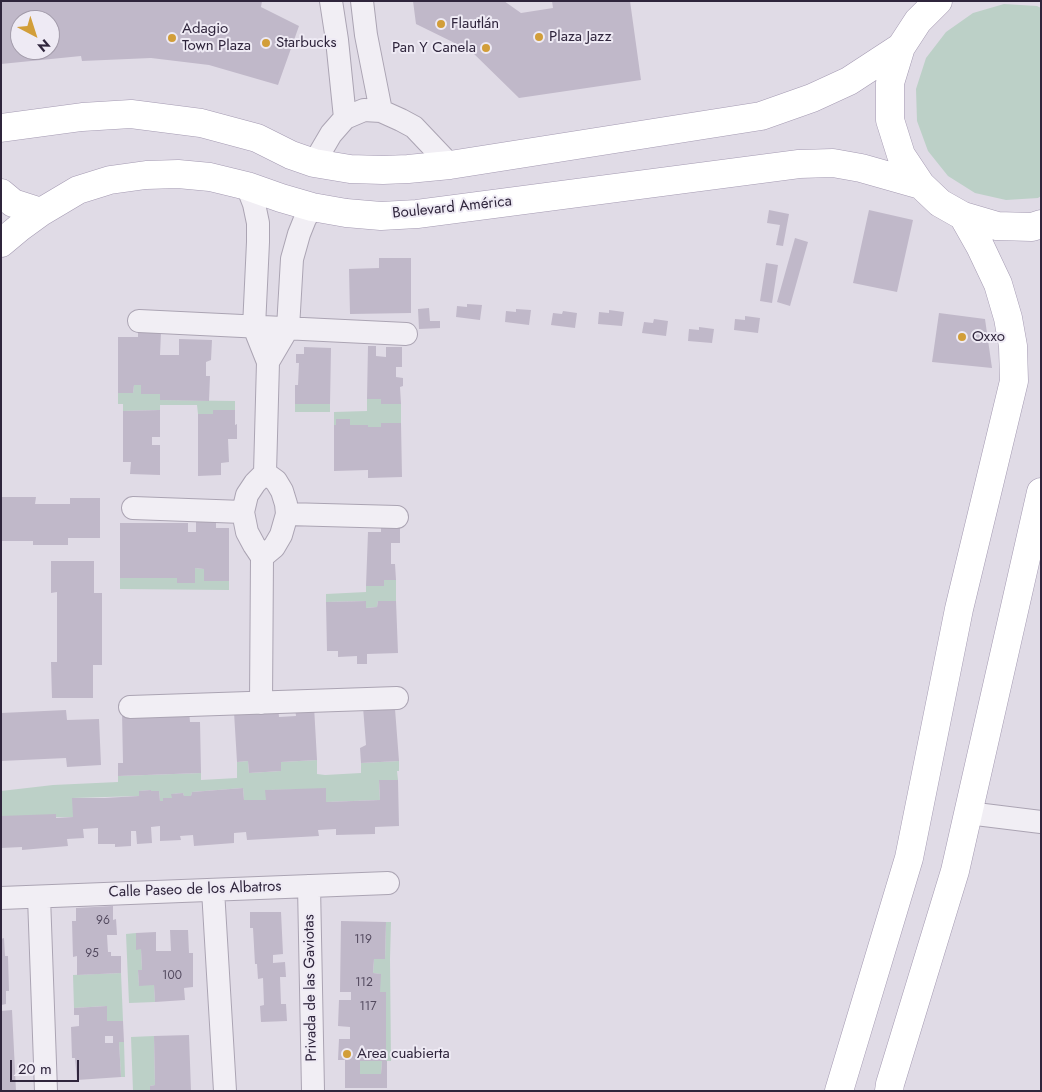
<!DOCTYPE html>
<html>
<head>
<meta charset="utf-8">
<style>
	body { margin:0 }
	#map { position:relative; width:1042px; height:1092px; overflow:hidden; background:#e0dbe6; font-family:Jost,sans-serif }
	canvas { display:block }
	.frame { position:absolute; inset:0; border:2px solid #2f253c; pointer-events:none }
	.north { position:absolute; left:10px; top:10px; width:50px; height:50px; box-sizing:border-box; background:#eeeaf4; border:1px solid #a29baa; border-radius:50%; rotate:140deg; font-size:14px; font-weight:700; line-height:20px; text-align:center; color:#2f253c }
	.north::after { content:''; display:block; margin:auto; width:18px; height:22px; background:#d29e39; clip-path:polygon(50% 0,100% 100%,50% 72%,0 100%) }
	.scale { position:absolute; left:10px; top:1060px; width:69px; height:22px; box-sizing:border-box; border:2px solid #2f253c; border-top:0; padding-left:6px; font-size:15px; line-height:18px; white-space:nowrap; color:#2f253c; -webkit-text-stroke:4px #eeeaf4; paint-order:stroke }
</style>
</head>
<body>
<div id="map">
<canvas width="1042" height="1092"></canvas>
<div class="frame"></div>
<div class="north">N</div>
<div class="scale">20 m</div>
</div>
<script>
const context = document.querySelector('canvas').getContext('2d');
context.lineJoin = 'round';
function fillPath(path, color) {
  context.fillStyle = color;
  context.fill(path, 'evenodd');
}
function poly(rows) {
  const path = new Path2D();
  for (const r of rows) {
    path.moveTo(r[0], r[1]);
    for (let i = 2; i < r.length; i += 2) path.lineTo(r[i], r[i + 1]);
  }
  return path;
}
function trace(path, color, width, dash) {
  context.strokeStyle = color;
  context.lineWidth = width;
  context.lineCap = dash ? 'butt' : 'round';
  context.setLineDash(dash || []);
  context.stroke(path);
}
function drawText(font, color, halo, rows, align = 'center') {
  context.font = font + ' Jost,sans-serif';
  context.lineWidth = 4;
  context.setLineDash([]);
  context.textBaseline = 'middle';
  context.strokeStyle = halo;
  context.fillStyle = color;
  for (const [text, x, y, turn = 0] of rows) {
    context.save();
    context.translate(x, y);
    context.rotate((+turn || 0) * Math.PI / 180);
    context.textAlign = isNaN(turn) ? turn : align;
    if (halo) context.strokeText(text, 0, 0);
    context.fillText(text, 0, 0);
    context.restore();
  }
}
fillPath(poly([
	[1004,4,1037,6,1041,8,1041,196,1038,198,1006,200,975,193,948,176,928,151,917,121,916,89,926,58,946,32,973,13],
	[134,385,141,385,141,394,160,394,161,400,235,401,235,410,214,410,213,414,198,414,197,405,160,405,160,410,123,411,123,404,118,404,118,393,133,393],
	[367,399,381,399,381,404,401,404,401,423,382,423,381,427,368,427,368,425,350,425,350,419,336,419,336,425,334,425,334,412,367,411],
	[295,404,330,404,330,412,295,412],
	[195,568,204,569,229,581,229,590,120,589,120,578,177,578,178,583,195,583],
	[384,580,396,580,396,601,378,601,377,607,366,608,365,601,326,602,326,594,366,592,366,586,384,586],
	[317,760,317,774,325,775,361,773,361,763,399,761,399,771,397,771,398,780,379,781,380,800,326,802,326,789,266,790,266,800,244,800,243,788,192,792,191,796,184,796,183,793,172,794,172,798,163,798,163,801,160,801,159,791,151,791,151,790,139,791,139,796,73,798,73,817,1,818,1,791,53,785,118,782,118,776,201,773,201,780,237,778,237,762,248,761,249,773,281,771,281,762],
	[386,922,391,922,390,959,391,1061,386,1061,386,992,380,992,380,974,373,973,374,959,385,959],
	[136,933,136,949,141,949,142,970,138,970,139,985,154,985,155,1002,129,1003,126,934],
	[121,973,123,1021,107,1021,107,1006,74,1008,73,975],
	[154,1036,155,1085,150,1086,150,1091,133,1091,131,1037],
	[119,1042,124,1042,125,1077,121,1077],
	[360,1061,382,1061,381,1074,360,1074]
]), '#bcd0c7');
fillPath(poly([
	[1,1,262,1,261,7,299,26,278,85,209,65,151,58,82,61,81,56,1,64],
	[20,20,50,20,50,50,20,50],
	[413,1,504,1,521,13,553,8,552,1,630,1,641,80,519,98,471,51,416,24],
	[769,210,789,214,783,246,776,245,780,225,767,223],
	[869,210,913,220,897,292,853,283],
	[795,238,808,242,790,306,777,302],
	[379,258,411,258,411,313,350,314,349,269,379,268],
	[766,263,778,265,772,303,760,301],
	[467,304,482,305,480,320,456,317,457,306,467,307],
	[429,308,430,321,440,321,440,328,419,329,418,309],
	[516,309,531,310,529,325,505,322,506,311,516,312],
	[609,310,624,312,622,326,598,324,599,312,609,313],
	[563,311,577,313,575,328,551,325,553,313,562,314],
	[939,313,985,319,992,368,932,362],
	[745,316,760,318,758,333,734,330,735,319,745,320],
	[654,319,668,321,666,336,642,333,644,322,653,323],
	[699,327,714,329,712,343,688,341,689,329,699,330],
	[138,332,161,332,160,355,179,355,179,339,212,340,211,360,206,362,206,376,210,376,209,401,160,400,160,394,141,394,141,385,134,385,133,393,118,393,118,337,138,337],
	[368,346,376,346,376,356,386,357,386,347,402,347,402,367,396,367,396,377,403,378,403,386,400,387,401,404,381,404,381,399,367,399],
	[304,347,331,348,330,404,295,404,295,385,298,385,299,363,296,363,296,354,304,354],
	[160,410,160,437,152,437,152,445,160,445,160,475,130,474,131,462,123,462,123,411],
	[213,410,235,410,235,425,237,424,237,439,228,439,229,462,221,463,221,475,198,476,198,414,213,414],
	[336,419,350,419,350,425,368,425,368,427,381,427,381,423,401,423,402,477,368,478,368,470,334,471,334,425,336,425],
	[1,497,36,497,35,504,70,504,70,498,100,498,100,538,68,538,68,545,33,545,33,541,1,541],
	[196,522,216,522,216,528,229,528,229,581,204,581,204,569,195,568,195,583,177,583,177,578,120,578,120,523,188,523,188,532,196,532],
	[381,524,400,524,400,543,391,543,391,564,395,564,396,580,384,580,384,586,366,586,368,532,381,532],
	[51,561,94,561,94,593,102,593,102,665,93,665,93,698,52,698,51,662,57,662,57,592,51,593],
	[366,601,366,608,377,607,378,601,396,601,398,653,367,654,367,664,357,664,357,656,338,657,338,651,327,651,326,602],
	[376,705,376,710,395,709,399,761,361,763,360,748,366,745,363,707],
	[278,706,279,717,296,716,295,707,314,706,317,760,281,762,281,771,249,773,248,761,237,762,234,712],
	[66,710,67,720,99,719,101,765,67,767,66,758,1,761,1,713],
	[189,711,190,722,200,722,201,773,118,776,118,763,123,763,122,712],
	[379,780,398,780,399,826,375,827,375,834,336,835,336,829,318,830,319,836,247,840,246,832,234,833,234,843,194,846,193,835,180,836,181,840,160,841,160,826,151,827,152,843,137,844,136,831,131,831,131,846,115,847,115,844,98,844,98,828,83,829,84,838,67,839,68,846,22,850,22,847,1,848,1,816,56,814,56,818,73,817,72,798,104,798,139,796,139,791,151,790,151,791,159,791,160,801,163,801,163,798,172,798,171,794,183,793,184,796,191,796,192,792,243,788,244,800,266,800,265,790,326,788,326,802,380,800],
	[113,906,113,920,116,919,117,935,107,935,108,952,111,952,111,956,121,956,121,973,77,975,77,956,73,957,72,921,76,921,76,908],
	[250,912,281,912,283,954,273,955,273,963,285,962,286,977,280,977,281,1004,286,1004,287,1021,261,1022,260,1006,264,1005,263,978,258,979,257,964,255,964,253,928,250,928],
	[341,921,386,922,385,959,374,959,373,973,381,974,380,992,386,992,386,1061,387,1061,387,1088,345,1088,345,1060,338,1060,339,1039,350,1039,350,1027,338,1026,339,1000,351,1000,351,992,340,992],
	[360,1061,382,1061,381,1074,360,1074],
	[170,930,188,930,189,953,193,953,193,987,184,988,185,1000,155,1002,154,985,139,986,138,970,142,970,141,949,136,950,136,933,156,932,156,951,171,951],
	[4,938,5,956,8,956,9,991,6,991,6,1004,1,1005,1,939],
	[107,1006,107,1021,123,1021,124,1042,119,1042,121,1077,77,1080,75,1058,72,1058,71,1027,79,1026,79,1015,74,1015,74,1008],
	[105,1036,113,1036,113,1043,105,1043],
	[12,1010,16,1091,1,1091,1,1011],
	[189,1035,191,1091,150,1091,150,1086,155,1085,154,1036]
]), '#c0b8c9');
const minor = poly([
	[331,1,337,40,345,118],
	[362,1,366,35,381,111],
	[314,163,331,134,345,118,364,110,381,111,401,120,414,127,450,165],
	[247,186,254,204,258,223,258,242,254,327,268,362,265,473,255,483,247,495,243,512,247,532,254,545,262,557,261,703],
	[139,321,406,334],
	[268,362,288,328,292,259,299,234,305,219,312,207],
	[133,508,243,512],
	[287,514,397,517],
	[262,557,274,547,281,535,287,514,286,504,282,491,276,481,265,473],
	[130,707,397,698],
	[968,813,1041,822],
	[309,886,313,1091],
	[213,890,225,1091],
	[39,897,46,1091],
	[1,898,388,883]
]);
const major = poly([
	[938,1,918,21,901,47,890,83,890,120,901,155,921,185,940,203,963,216,997,226,1032,227,1041,224],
	[1,128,82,117,131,114,201,123,257,138,291,155,314,163,350,169,383,170,408,169,450,165,761,116,812,98,849,81,901,47],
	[1,193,13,203,41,212],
	[1,243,19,228,41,212,78,190,110,180,146,175,178,174,210,177,247,186,281,198,312,207,346,213,381,216,417,214,799,164,833,163,861,168,921,185],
	[839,1091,909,858,959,609,1014,381,1013,346,1008,318,998,284,980,246,963,216],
	[889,1091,890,1084,955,871,1041,492]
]);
trace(minor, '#aba4b3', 24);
trace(major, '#a49ab2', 29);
trace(minor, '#f1eef4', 22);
trace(major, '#fff', 28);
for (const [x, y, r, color] of [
	[441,24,5,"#d29e39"],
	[539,37,5,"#d29e39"],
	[172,38,5,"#d29e39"],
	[266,43,5,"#d29e39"],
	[486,48,5,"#d29e39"],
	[962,337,5,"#d29e39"],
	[347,1054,5,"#d29e39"]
]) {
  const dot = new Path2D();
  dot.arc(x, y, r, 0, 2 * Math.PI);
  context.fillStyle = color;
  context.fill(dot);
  trace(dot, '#eeeaf4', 2);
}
drawText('12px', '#534a5f', null, [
	["96",103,921],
	["119",363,940],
	["95",92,954],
	["100",172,976],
	["112",364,983],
	["117",368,1007]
]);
drawText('15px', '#2f253c', '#eeeaf4', [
	["Flautlán",451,24],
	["Adagio",182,29],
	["Town Plaza",182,46],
	["Plaza Jazz",549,37],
	["Starbucks",276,43],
	["Pan Y Canela",476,48,"right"],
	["Oxxo",972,337],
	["Area cuabierta",357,1054]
], 'left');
drawText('15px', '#2f253c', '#eeeaf4', [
	["Boulevard América",452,208,-6],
	["Calle Paseo de los Albatros",195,890,-2],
	["Privada de las Gaviotas",311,988,-91]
]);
</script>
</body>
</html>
